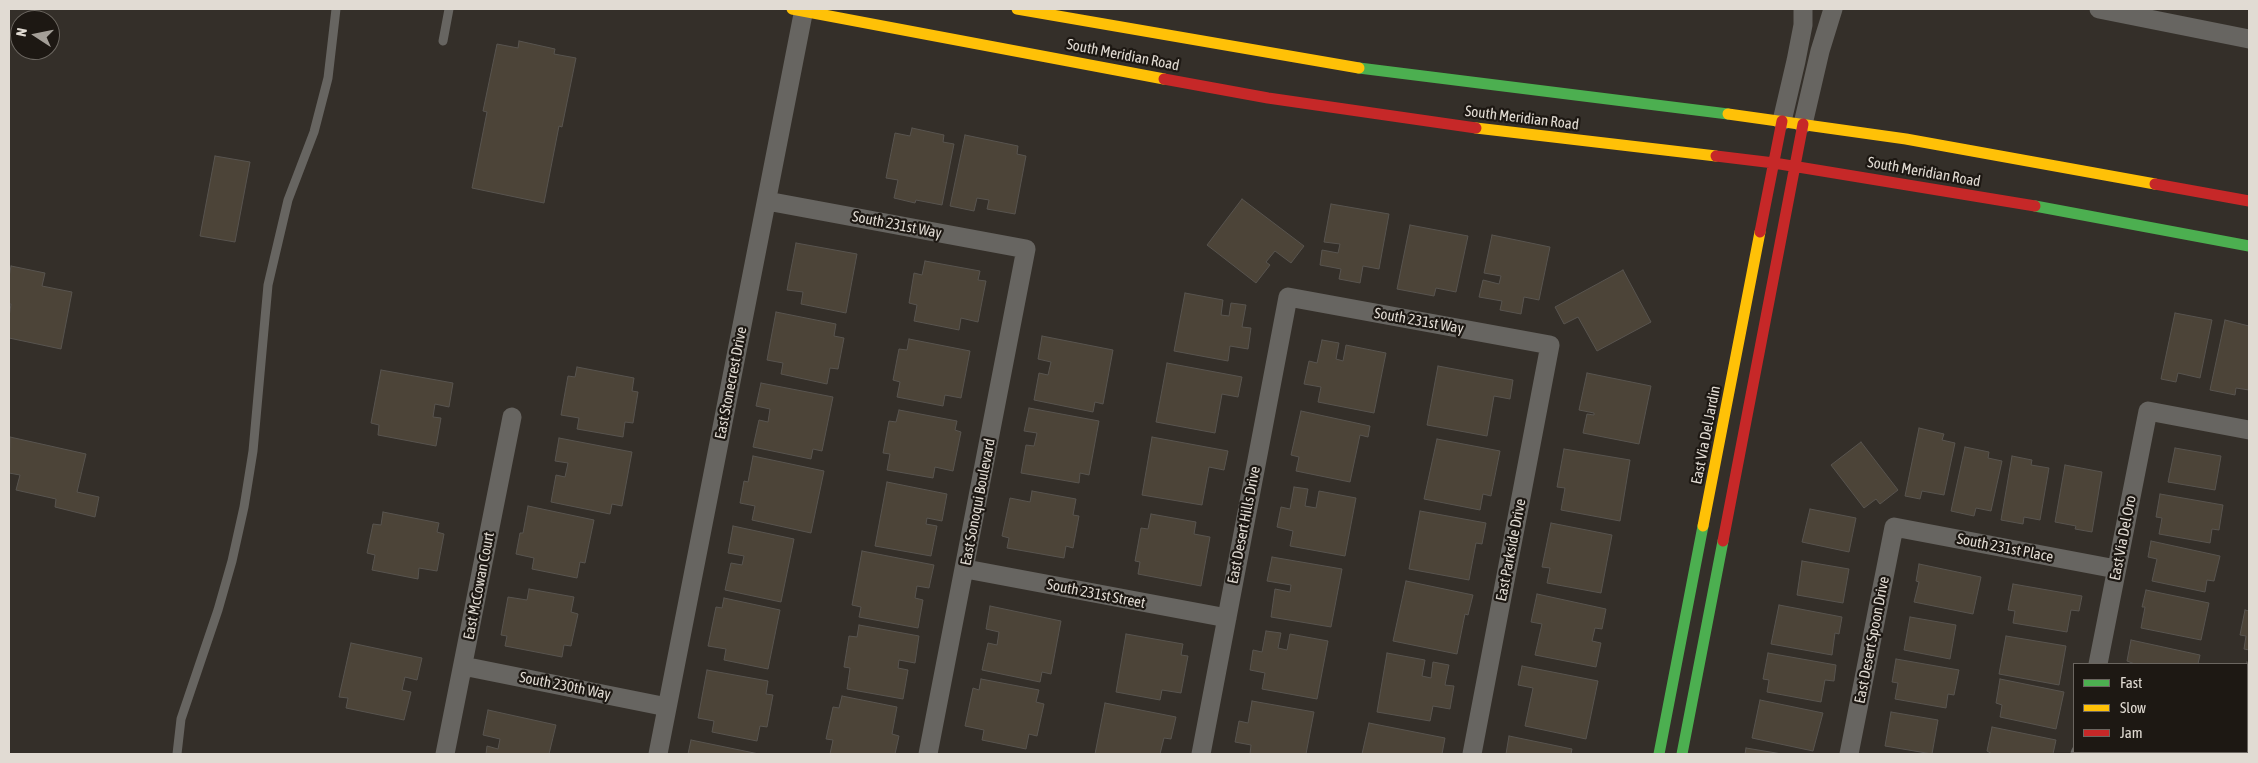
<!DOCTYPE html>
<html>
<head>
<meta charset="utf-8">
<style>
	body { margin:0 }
	#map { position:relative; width:2258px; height:763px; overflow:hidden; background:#342f29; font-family:"Asap Condensed",sans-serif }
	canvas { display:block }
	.frame { position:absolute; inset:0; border:10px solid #e1dbd3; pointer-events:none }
	.legend { position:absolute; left:2073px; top:663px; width:175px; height:90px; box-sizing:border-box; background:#1d1813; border:1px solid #6b6660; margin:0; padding:6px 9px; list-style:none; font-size:15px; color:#e1dbd3 }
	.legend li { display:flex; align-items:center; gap:10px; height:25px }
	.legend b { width:25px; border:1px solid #6b6660 }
	.north { position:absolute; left:10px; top:10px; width:50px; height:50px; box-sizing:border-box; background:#1d1813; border:1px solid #6b6660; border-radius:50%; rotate:281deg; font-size:14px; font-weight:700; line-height:20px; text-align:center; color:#e1dbd3 }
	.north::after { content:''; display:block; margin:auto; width:18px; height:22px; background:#a49f98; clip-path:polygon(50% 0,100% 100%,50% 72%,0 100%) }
</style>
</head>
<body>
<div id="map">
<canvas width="2258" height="763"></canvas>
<div class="frame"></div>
<ul class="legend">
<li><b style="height:6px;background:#4caf50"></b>Fast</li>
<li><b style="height:6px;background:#ffc107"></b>Slow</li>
<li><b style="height:6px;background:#c62828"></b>Jam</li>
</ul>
<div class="north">N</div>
</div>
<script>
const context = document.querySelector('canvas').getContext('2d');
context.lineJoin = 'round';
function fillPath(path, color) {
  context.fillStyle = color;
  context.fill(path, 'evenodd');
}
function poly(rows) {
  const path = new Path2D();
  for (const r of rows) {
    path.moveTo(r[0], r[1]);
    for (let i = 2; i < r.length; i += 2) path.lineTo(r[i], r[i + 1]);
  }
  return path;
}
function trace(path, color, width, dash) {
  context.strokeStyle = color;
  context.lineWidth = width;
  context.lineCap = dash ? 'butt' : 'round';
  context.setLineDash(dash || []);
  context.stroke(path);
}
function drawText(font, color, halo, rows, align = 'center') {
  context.font = font + ' "Asap Condensed",sans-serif';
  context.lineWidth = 4.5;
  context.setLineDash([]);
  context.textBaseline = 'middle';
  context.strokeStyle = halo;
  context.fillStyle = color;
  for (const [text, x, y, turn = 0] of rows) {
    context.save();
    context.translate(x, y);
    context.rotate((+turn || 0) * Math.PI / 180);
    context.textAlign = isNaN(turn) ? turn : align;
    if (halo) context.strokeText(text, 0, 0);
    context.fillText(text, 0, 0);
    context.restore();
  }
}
const building = poly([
	[519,41,555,49,554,54,576,58,562,127,559,126,544,203,472,188,487,112,483,111,497,44,518,48,519,41],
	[912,128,944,135,943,142,954,144,942,205,916,200,915,203,894,198,898,180,886,178,895,133,910,136,912,128],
	[965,135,1018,146,1017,154,1026,156,1015,214,987,209,989,200,977,198,974,211,950,206,965,135],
	[215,156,250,162,235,242,200,236,215,156],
	[1242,199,1304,246,1291,263,1275,251,1266,262,1270,265,1256,283,1207,245,1242,199],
	[1331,204,1389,214,1379,269,1363,266,1360,283,1339,279,1341,269,1320,265,1322,250,1338,253,1340,244,1324,242,1331,204],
	[1410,225,1468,236,1456,292,1436,288,1434,296,1397,289,1410,225],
	[1492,235,1550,247,1539,300,1524,297,1521,314,1500,310,1502,301,1479,297,1483,280,1499,284,1501,276,1484,273,1492,235],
	[796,243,857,254,846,313,801,304,803,292,787,290,796,243],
	[925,261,980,271,978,280,986,281,978,322,961,318,959,330,914,321,917,305,909,303,914,273,922,275,925,261],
	[11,266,45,273,42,286,72,292,61,349,9,338,9,317,11,304,9,304,9,277,11,266],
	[1623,270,1651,322,1597,351,1578,317,1564,324,1555,307,1623,270],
	[1185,293,1223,300,1221,315,1229,316,1231,303,1246,305,1242,327,1251,328,1248,349,1230,346,1228,361,1174,351,1185,293],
	[776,312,836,324,834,336,844,338,838,369,830,368,827,384,781,374,783,363,767,360,776,312],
	[2175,313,2212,320,2200,378,2178,373,2176,382,2161,379,2175,313],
	[2225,320,2249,326,2249,390,2236,388,2235,395,2210,390,2225,320],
	[1042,336,1113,350,1103,404,1095,402,1093,412,1034,400,1039,373,1048,375,1051,362,1038,359,1042,336],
	[909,339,970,351,961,398,945,395,943,406,897,397,900,382,893,380,899,349,907,350,909,339],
	[1322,340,1339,343,1336,359,1343,361,1346,345,1386,353,1374,413,1318,402,1321,387,1304,384,1309,361,1317,363,1322,340],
	[1167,363,1242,377,1238,397,1222,394,1215,433,1156,422,1167,363],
	[1438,366,1513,380,1510,399,1494,396,1487,436,1427,425,1438,366],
	[577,367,634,378,632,391,638,392,633,423,625,422,623,437,577,429,579,418,561,415,568,376,575,377,577,367],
	[381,370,453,383,449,407,435,404,433,417,441,418,436,446,378,435,379,425,371,423,381,370],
	[1587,373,1651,386,1639,444,1583,433,1587,414,1594,415,1594,413,1579,410,1587,373],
	[761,383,833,397,822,451,813,449,811,459,753,447,759,420,768,422,770,409,756,406,761,383],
	[1029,408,1099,421,1089,475,1080,473,1079,483,1021,473,1026,445,1034,446,1037,433,1024,431,1029,408],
	[899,410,957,421,955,430,961,432,953,471,935,467,933,478,887,470,890,454,883,453,889,421,896,422,899,410],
	[1301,411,1370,426,1368,437,1360,435,1350,482,1296,471,1299,457,1291,455,1301,411],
	[1919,428,1944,434,1942,440,1955,443,1944,495,1922,491,1920,499,1905,496,1919,428],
	[10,437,86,454,77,492,99,497,95,517,55,507,56,499,16,490,20,475,9,473,10,437],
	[1152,437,1228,451,1224,470,1209,467,1202,505,1142,495,1152,437],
	[559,438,632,452,622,506,612,504,610,514,551,502,556,475,565,477,568,463,555,461,559,438],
	[1437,439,1500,451,1491,496,1483,494,1480,510,1424,499,1437,439],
	[1861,442,1898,490,1880,504,1876,499,1864,508,1831,465,1861,442],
	[1965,447,1989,452,1988,458,2002,461,1991,511,1976,508,1974,516,1951,511,1965,447],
	[2175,448,2221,456,2215,490,2168,482,2175,448],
	[1564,449,1630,460,1620,521,1561,510,1565,488,1557,487,1564,449],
	[753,456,824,471,811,533,752,520,755,506,740,503,744,481,748,482,753,456],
	[2012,456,2032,460,2031,465,2049,468,2040,520,2024,517,2023,524,2001,520,2012,456],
	[2065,465,2102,472,2092,532,2075,529,2076,526,2055,522,2065,465],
	[887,482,947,494,942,521,927,518,926,524,937,526,931,556,875,546,887,482],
	[1294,487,1308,489,1305,506,1316,508,1319,491,1356,498,1345,556,1290,546,1293,531,1277,527,1281,507,1290,509,1294,487],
	[1032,491,1076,499,1073,515,1079,516,1073,548,1066,546,1064,558,1007,548,1009,538,1002,536,1010,498,1030,502,1032,491],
	[2160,494,2223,505,2219,530,2212,529,2210,543,2159,534,2162,518,2156,517,2160,494],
	[528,506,594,520,585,563,580,562,577,578,532,569,534,558,516,554,520,533,523,533,528,506],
	[1810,509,1856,518,1849,552,1802,542,1810,509],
	[1420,511,1486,523,1482,544,1476,543,1469,580,1409,569,1420,511],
	[383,512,439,523,437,532,444,534,437,571,419,568,418,579,372,570,375,555,367,553,373,524,381,525,383,512],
	[1151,514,1196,522,1194,534,1210,537,1201,586,1138,574,1140,562,1135,561,1141,528,1148,529,1151,514],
	[1551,523,1612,535,1601,593,1547,583,1550,568,1542,567,1551,523],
	[733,526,794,539,781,602,725,590,731,563,742,565,744,556,728,553,733,526],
	[2151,541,2220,556,2214,581,2207,580,2205,592,2152,581,2157,559,2148,557,2151,541],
	[862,551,934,565,929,588,917,586,915,598,923,600,918,628,859,617,861,607,852,605,862,551],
	[1272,557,1342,569,1331,627,1271,617,1275,589,1290,592,1291,585,1267,581,1272,557],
	[1802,561,1849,569,1843,603,1797,595,1802,561],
	[1919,564,1981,577,1973,614,1914,602,1919,582,1916,581,1919,564],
	[1406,581,1473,595,1468,615,1465,614,1457,654,1393,641,1406,581],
	[2013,584,2082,596,2079,611,2071,610,2067,632,2013,623,2015,611,2008,610,2013,584],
	[529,589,574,597,571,612,578,614,571,646,564,645,562,657,505,646,507,636,501,635,508,597,527,600,529,589],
	[2146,590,2209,603,2201,640,2141,628,2145,607,2142,607,2146,590],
	[1537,594,1606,609,1602,629,1595,628,1592,641,1601,643,1596,667,1535,655,1542,624,1531,622,1537,594],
	[724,598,780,610,768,669,724,660,726,649,708,646,716,607,722,608,724,598],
	[1779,605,1842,617,1839,634,1835,633,1832,655,1771,644,1779,605],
	[990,606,1061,621,1051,674,1042,672,1040,682,982,670,988,643,997,645,999,632,986,629,990,606],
	[2245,610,2249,611,2249,650,2244,649,2246,636,2240,635,2245,610],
	[1910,617,1956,625,1950,659,1904,650,1910,617],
	[859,625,919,636,915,663,899,660,898,668,908,670,903,699,847,689,850,668,844,667,849,636,857,637,859,625],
	[1266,631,1281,633,1278,648,1287,650,1290,634,1328,641,1317,699,1262,689,1265,673,1250,670,1253,650,1262,652,1266,631],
	[1126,634,1183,644,1181,655,1188,656,1181,693,1162,690,1160,700,1116,692,1126,634],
	[2006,636,2066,646,2059,685,1999,674,2006,636],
	[2131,640,2200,655,2198,664,2135,664,2127,661,2131,640],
	[351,643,422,658,417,680,405,677,402,690,411,692,404,720,346,708,348,698,339,697,351,643],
	[1387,653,1425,660,1422,676,1431,678,1433,662,1449,665,1445,685,1454,686,1450,709,1433,706,1430,721,1377,712,1387,653],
	[1768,653,1836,665,1834,681,1825,680,1821,702,1767,692,1769,680,1763,679,1768,653],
	[1896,659,1959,670,1954,695,1948,694,1946,708,1895,699,1898,683,1892,682,1896,659],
	[2247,662,2249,663,2249,699,2247,698,2247,662],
	[1522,666,1598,681,1586,739,1525,726,1533,688,1518,685,1522,666],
	[707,670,768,681,766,694,773,695,767,727,760,726,757,741,712,732,714,721,698,718,707,670],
	[981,679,1039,690,1036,702,1044,704,1037,736,1029,734,1026,749,982,740,984,730,965,726,973,688,979,690,981,679],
	[2000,679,2064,692,2056,729,2000,717,2002,705,1996,703,2000,679],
	[842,696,897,707,892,734,899,736,895,754,830,754,833,740,826,739,833,707,839,708,842,696],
	[1760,700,1823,713,1813,751,1752,738,1760,700],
	[1252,701,1314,712,1306,754,1250,754,1251,745,1235,742,1239,721,1248,723,1252,701],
	[1105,703,1176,717,1171,739,1164,738,1160,754,1095,754,1105,703],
	[2247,709,2249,709,2249,749,2247,748,2247,709],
	[488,710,556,725,549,754,486,754,487,746,498,749,500,739,483,735,488,710],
	[1891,712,1938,720,1932,754,1885,746,1891,712],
	[1369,723,1445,738,1442,754,1362,754,1369,723],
	[1992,727,2056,740,2053,754,1992,754,1987,751,1992,727],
	[1509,736,1572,749,1571,754,1506,754,1509,736],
	[691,740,759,754,688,754,691,740],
	[1746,748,1782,754,1745,754,1746,748],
	[2118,752,2181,752,2181,754,2118,754,2118,752]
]);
fillPath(building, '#4c4438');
trace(building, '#58544f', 1);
trace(poly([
	[443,41,449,9],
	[177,754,181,719,218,610,232,561,244,507,253,451,268,285,288,200,314,132,328,78,336,9]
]), '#676561', 9);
trace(poly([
	[2099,9,2249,39],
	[1782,121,1796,61,1803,25,1803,9],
	[1803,124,1820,51,1833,9],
	[767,201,1026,249,928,754],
	[966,569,1227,618],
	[2098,664,2148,411,2249,430],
	[463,666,667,707],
	[445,754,512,417],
	[658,754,804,9],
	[1201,754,1288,297,1550,345,1472,754],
	[1849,754,1894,527,2116,569],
	[2080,754,2081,752]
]), '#676561', 19);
trace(poly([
	[1359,68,1728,114],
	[2035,206,2249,246],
	[1659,754,1703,526],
	[1682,754,1723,541]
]), '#4caf50', 11);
trace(poly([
	[792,9,1164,79],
	[1017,9,1359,68],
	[1728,114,1906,139,2155,184],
	[1476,128,1716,156],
	[1703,526,1760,232]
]), '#ffc107', 11);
trace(poly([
	[1164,79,1268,98,1476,128],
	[1716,156,1774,163,2035,206],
	[2155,184,2249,201],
	[1760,232,1782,121],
	[1723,541,1803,124]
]), '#c62828', 11);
drawText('15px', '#e1dbd3', '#1d1813', [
	["South Meridian Road",1123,55,11],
	["South Meridian Road",1522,118,7],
	["South Meridian Road",1924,172,10],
	["South 231st Way",897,225,11],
	["South 231st Way",1419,321,10],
	["East Stonecrest Drive",731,383,-79],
	["East Via Del Jardin",1706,435,-79],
	["East Sonoqui Boulevard",978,502,-79],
	["East Desert Hills Drive",1244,525,-79],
	["East Via Del Oro",2123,538,-79],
	["South 231st Place",2005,548,11],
	["East Parkside Drive",1511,550,-79],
	["East McCowan Court",479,586,-79],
	["South 231st Street",1096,594,11],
	["East Desert Spoon Drive",1872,640,-79],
	["South 230th Way",565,686,11]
]);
</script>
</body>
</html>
